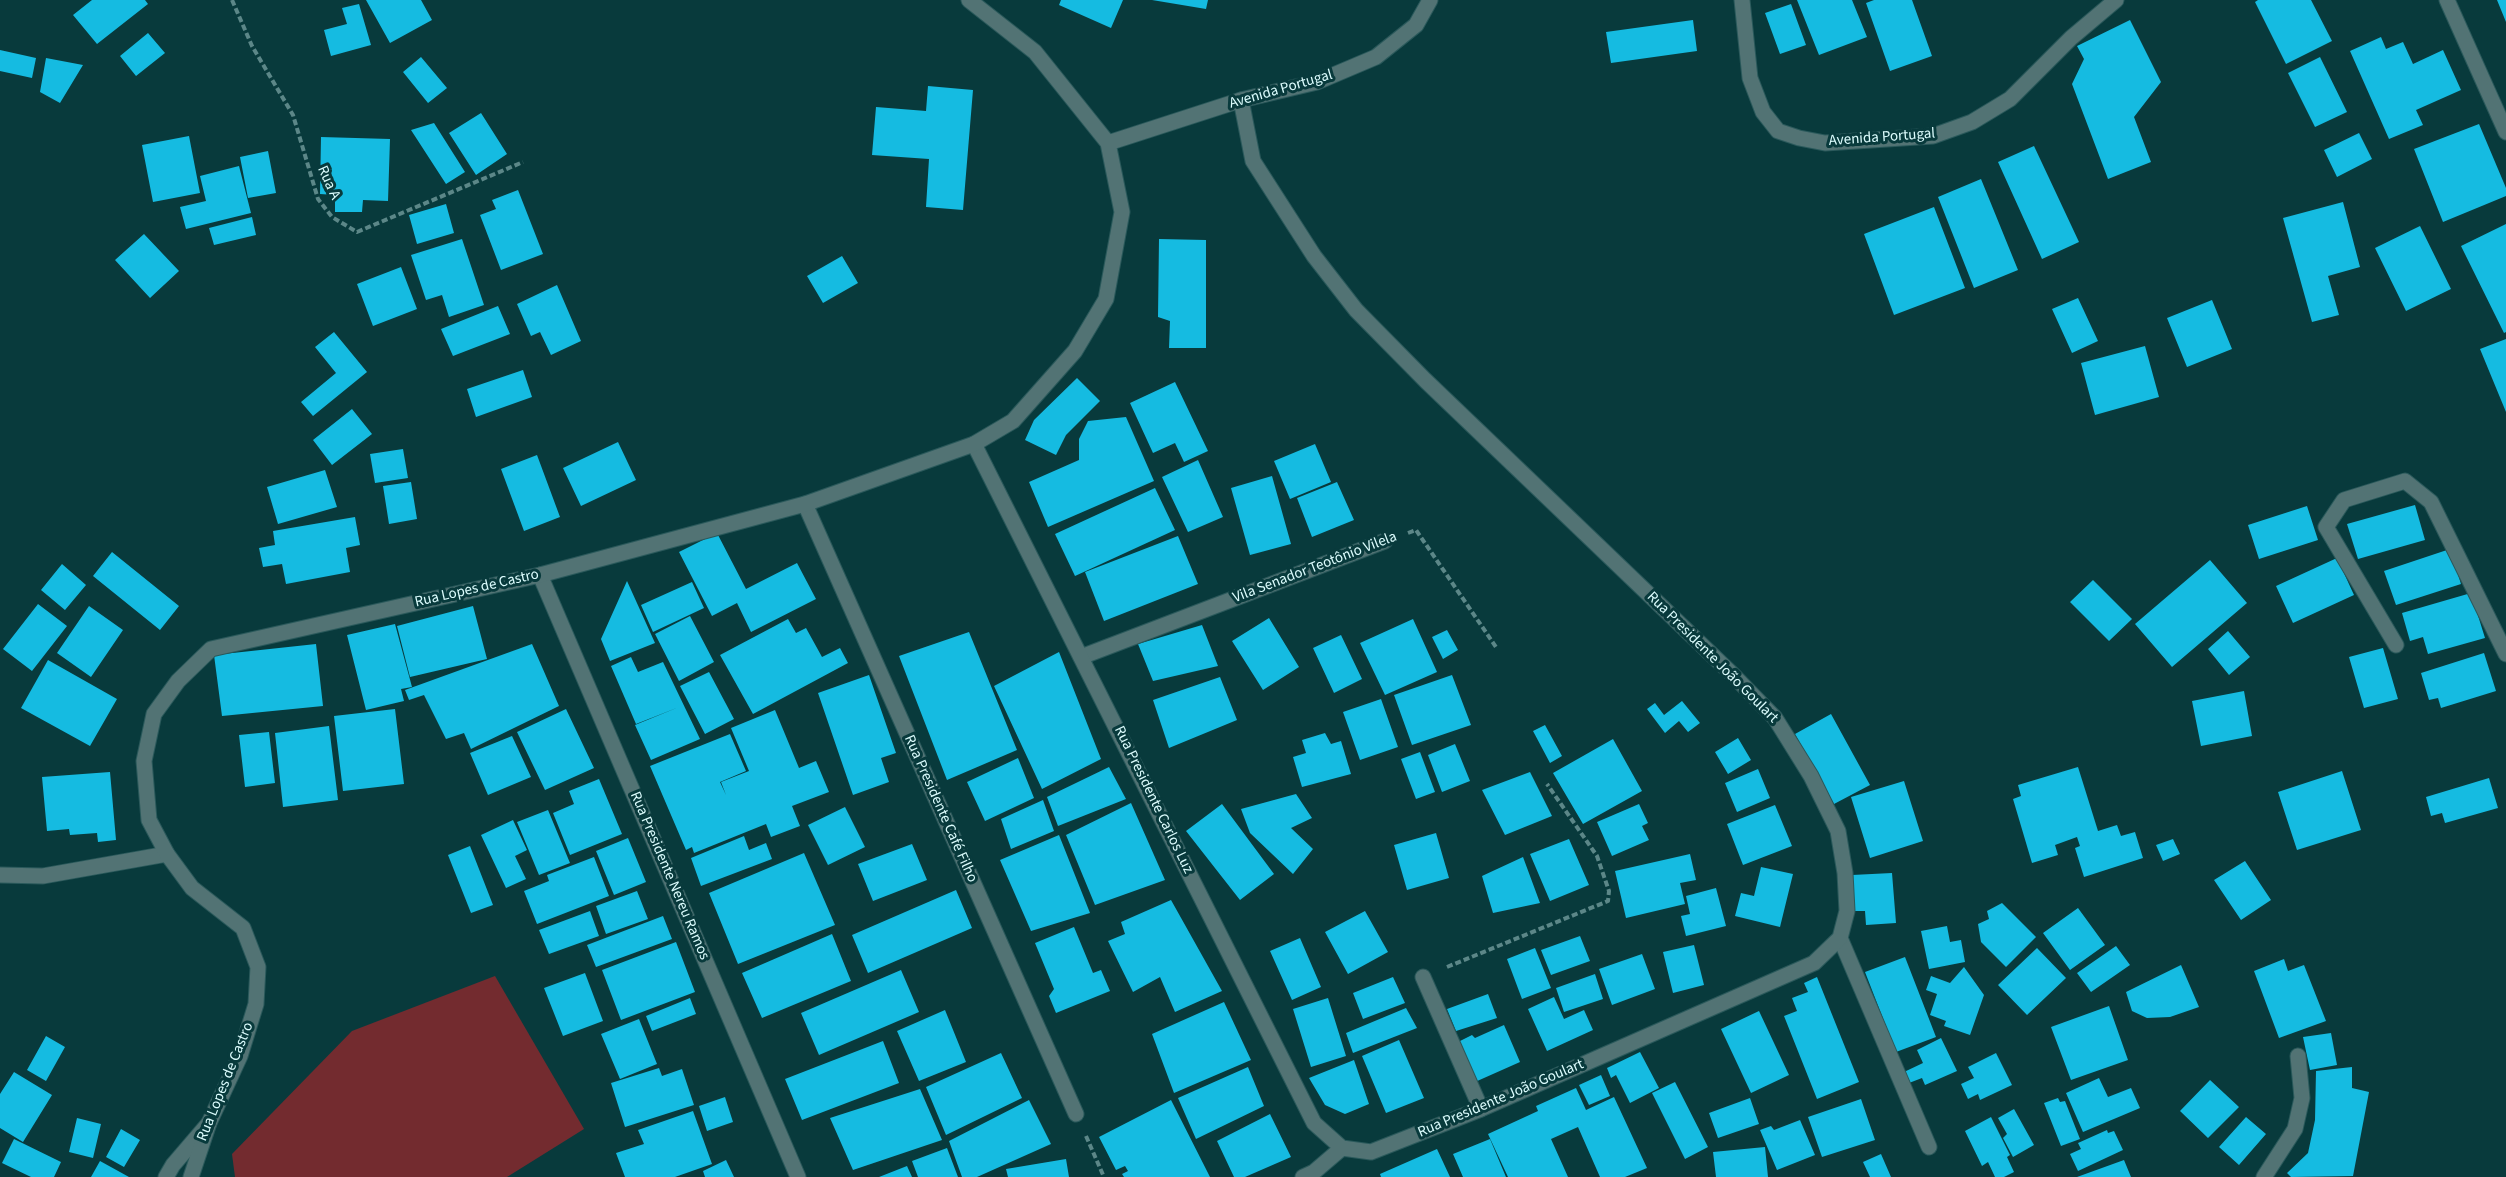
<!DOCTYPE html>
<html>
<head>
<meta charset="utf-8">
<style>
	body { margin:0 }
	canvas { display:block; background:#083a3c }
</style>
</head>
<body>
<canvas width="2506" height="1177"></canvas>
<script>
const context = document.querySelector('canvas').getContext('2d');
context.lineJoin = 'round';
function fillPath(path, color) {
  context.fillStyle = color;
  context.fill(path, 'evenodd');
}
function poly(rows) {
  const path = new Path2D();
  for (const r of rows) {
    path.moveTo(r[0], r[1]);
    for (let i = 2; i < r.length; i += 2) path.lineTo(r[i], r[i + 1]);
  }
  return path;
}
function trace(path, color, width, dash) {
  context.strokeStyle = color;
  context.lineWidth = width;
  context.lineCap = dash ? 'butt' : 'round';
  context.setLineDash(dash || []);
  context.stroke(path);
}
function drawText(font, color, halo, rows, align = 'center') {
  context.font = font + ' "Source Sans 3",sans-serif';
  context.lineWidth = 6;
  context.setLineDash([]);
  context.textBaseline = 'middle';
  context.strokeStyle = halo;
  context.fillStyle = color;
  for (const [text, x, y, turn = 0] of rows) {
    context.save();
    context.translate(x, y);
    context.rotate((+turn || 0) * Math.PI / 180);
    context.textAlign = isNaN(turn) ? turn : align;
    if (halo) context.strokeText(text, 0, 0);
    context.fillText(text, 0, 0);
    context.restore();
  }
}
fillPath(poly([
	[495,976,584,1129,507,1177,235,1177,232,1154,352,1031]
]), '#732b2f');
fillPath(poly([
	[92,0,145,0,148,4,97,44,73,15],
	[366,0,421,0,432,20,390,43],
	[1061,0,1123,0,1111,28,1059,5],
	[1152,0,1208,0,1206,9],
	[1797,0,1852,0,1867,37,1819,55],
	[1874,0,1912,0,1932,56,1890,71,1866,3],
	[2258,0,2311,0,2332,41,2286,64,2255,2],
	[2497,0,2506,0,2506,22],
	[359,4,371,45,331,56,324,30,347,24,342,8],
	[1791,4,1806,45,1780,54,1765,13],
	[1693,20,1697,51,1611,63,1606,32],
	[2130,20,2161,82,2134,117,2151,162,2108,179,2072,84,2084,59,2077,46],
	[148,33,165,53,136,76,120,56],
	[2381,37,2386,49,2403,42,2413,64,2443,50,2461,90,2416,110,2423,125,2389,139,2350,51],
	[0,50,36,58,32,78,0,71],
	[421,57,447,88,428,103,403,72],
	[2320,57,2347,112,2315,127,2288,73],
	[46,58,83,65,60,103,40,92],
	[928,86,973,90,963,210,926,207,929,159,872,155,876,107,926,111],
	[481,113,507,154,476,175,449,133],
	[434,123,465,172,446,184,411,130],
	[2479,124,2506,188,2506,196,2443,222,2414,149],
	[2359,133,2372,159,2337,177,2324,150],
	[189,136,200,193,153,202,142,145],
	[321,137,390,139,388,201,363,200,362,212,335,212,335,195,320,194],
	[2034,146,2079,242,2042,259,1998,162],
	[268,151,276,193,248,198,240,157],
	[239,166,251,213,186,229,180,207,206,201,200,176],
	[1981,179,2018,270,1974,288,1938,197],
	[518,190,543,254,501,270,480,215,496,209,492,200],
	[2343,202,2360,267,2328,276,2339,315,2312,322,2283,218],
	[446,204,454,233,417,244,409,215],
	[1934,207,1965,288,1894,315,1864,234],
	[252,217,256,235,214,245,209,228],
	[2506,224,2506,332,2504,333,2461,246],
	[2420,226,2451,289,2406,311,2375,248],
	[144,234,179,271,150,298,115,260],
	[462,239,484,305,449,317,442,295,426,300,411,255],
	[1159,239,1206,240,1206,348,1169,348,1170,321,1158,317],
	[842,256,858,283,823,303,807,276],
	[401,267,417,309,373,326,357,284],
	[557,285,581,341,551,355,540,332,531,336,517,304],
	[2078,298,2098,341,2072,353,2052,309],
	[2212,300,2232,349,2187,367,2167,318],
	[498,306,510,334,453,356,441,329],
	[334,332,367,372,313,416,301,402,336,373,315,347],
	[2506,339,2506,412,2480,349],
	[2145,346,2159,397,2095,415,2081,363],
	[523,370,532,397,476,417,467,389],
	[1077,378,1100,401,1066,435,1056,455,1025,440,1034,420],
	[1175,382,1208,451,1184,462,1175,443,1153,453,1130,403],
	[352,409,372,434,332,465,313,440],
	[1126,417,1154,481,1048,527,1029,482,1079,460,1079,439,1088,421],
	[618,442,636,480,581,506,563,468],
	[1315,444,1331,482,1290,499,1274,461],
	[403,449,408,478,375,483,370,454],
	[537,455,560,517,524,531,501,469],
	[1198,460,1223,517,1188,532,1162,477],
	[325,470,337,507,278,524,267,487],
	[1272,476,1291,544,1250,555,1231,488],
	[411,482,417,519,389,524,383,486],
	[1337,482,1354,520,1312,537,1297,498],
	[1155,488,1175,530,1075,576,1055,534],
	[2415,505,2425,540,2358,559,2347,524],
	[2307,506,2318,540,2259,559,2248,525],
	[355,517,360,545,346,548,350,572,286,584,282,564,263,567,259,548,275,545,273,531],
	[717,533,746,589,797,563,816,599,751,632,737,603,712,616,679,552],
	[1178,536,1198,584,1104,621,1085,572],
	[2450,549,2461,584,2396,605,2384,571],
	[112,552,179,606,160,630,93,576],
	[2337,558,2354,595,2293,623,2276,586],
	[2210,560,2247,603,2172,667,2135,624],
	[62,564,86,585,65,610,41,590],
	[2093,580,2132,619,2109,641,2070,602],
	[627,581,655,643,610,661,601,639],
	[692,582,704,608,653,632,641,605],
	[2471,593,2485,638,2428,654,2423,637,2410,641,2402,613],
	[38,604,67,626,32,671,3,649],
	[89,606,123,630,91,677,57,653],
	[473,606,487,659,410,677,397,626],
	[690,616,714,662,679,681,655,634],
	[1269,618,1299,667,1263,690,1232,641],
	[788,619,796,633,806,628,822,657,840,648,848,663,753,714,720,655],
	[1413,619,1437,672,1385,695,1360,643],
	[395,624,412,687,401,689,404,701,366,710,347,635],
	[1202,625,1218,666,1153,681,1138,644],
	[1447,630,1458,650,1443,659,1432,637],
	[2228,631,2250,657,2229,675,2208,649],
	[969,632,1017,750,947,780,899,656],
	[1341,635,1362,679,1334,693,1313,648],
	[316,644,323,706,222,716,214,655],
	[532,644,559,706,471,749,464,733,446,739,424,695,409,700,405,690],
	[2383,648,2398,699,2364,708,2349,657],
	[1059,652,1101,759,1042,789,994,686],
	[2484,653,2496,691,2441,708,2438,698,2429,700,2421,673],
	[631,657,638,672,663,662,700,739,651,760,635,725,679,707,636,724,611,666],
	[48,660,117,699,90,746,21,708],
	[709,672,734,719,705,734,680,686],
	[869,675,896,753,881,758,889,782,853,795,818,693],
	[1452,675,1471,725,1412,745,1394,695],
	[1220,677,1237,720,1169,748,1153,700],
	[2244,691,2252,736,2201,746,2192,701],
	[1381,699,1398,747,1360,760,1343,712],
	[1682,701,1700,723,1688,732,1679,721,1665,733,1647,709,1655,703,1664,715],
	[395,709,404,784,343,791,334,716],
	[566,709,594,768,545,790,517,732],
	[775,710,799,768,816,761,829,792,792,806,800,826,771,837,766,824,694,853,692,847,686,850,650,766,730,734,746,771,720,782,726,795,721,782,749,771,731,728],
	[1831,714,1870,785,1834,804,1795,734],
	[1545,725,1562,756,1550,763,1533,731],
	[329,726,338,800,283,807,275,733],
	[269,732,275,783,245,787,239,735],
	[1325,733,1331,744,1341,741,1351,774,1302,787,1293,757,1306,753,1302,740],
	[512,736,531,777,488,795,470,753],
	[1738,738,1751,760,1728,774,1715,752],
	[1613,739,1642,791,1583,824,1553,773],
	[1455,744,1470,781,1442,792,1428,755],
	[1420,752,1435,792,1416,799,1401,759],
	[1018,758,1034,798,985,821,967,782],
	[1109,767,1126,799,1058,826,1047,797],
	[2078,767,2098,831,2117,825,2121,836,2135,832,2143,858,2084,877,2075,848,2080,846,2077,837,2055,845,2058,855,2032,863,2013,799,2021,796,2018,785],
	[1758,769,1770,798,1737,812,1725,783],
	[2342,771,2361,830,2297,850,2278,792],
	[110,772,116,840,98,842,97,833,70,835,69,829,47,831,42,777],
	[1530,772,1552,816,1505,835,1482,790],
	[2489,778,2498,808,2445,823,2442,813,2431,816,2426,797],
	[599,779,622,834,570,855,553,813,574,804,569,791],
	[1904,781,1923,841,1870,858,1851,797],
	[1296,794,1312,818,1291,828,1313,849,1293,874,1250,833,1241,809],
	[1043,800,1054,831,1011,849,1001,819],
	[1131,803,1165,880,1095,905,1066,835],
	[1222,804,1274,874,1240,900,1186,831],
	[1639,804,1648,823,1642,826,1649,840,1612,856,1597,822],
	[1775,805,1792,846,1743,865,1727,824],
	[845,807,865,847,828,865,808,825],
	[548,810,570,863,539,875,517,822],
	[513,820,527,850,515,856,526,879,506,888,481,835],
	[1436,833,1449,878,1407,890,1394,845],
	[1059,835,1090,913,1031,931,1000,860],
	[744,836,749,850,766,843,772,859,701,886,691,858],
	[628,838,646,882,614,895,596,851],
	[1569,839,1589,885,1550,901,1530,854],
	[2173,839,2180,854,2163,861,2156,845],
	[912,844,927,880,873,901,858,864],
	[470,846,493,905,471,913,448,855],
	[804,853,835,925,738,964,709,893],
	[1690,854,1696,880,1680,883,1685,904,1626,918,1615,871],
	[594,857,609,896,537,924,524,891,549,881,547,875],
	[1523,857,1540,903,1493,913,1482,876],
	[2245,861,2271,900,2241,920,2214,880],
	[1761,867,1793,874,1780,927,1735,916,1741,893,1754,896],
	[1892,873,1896,923,1866,925,1865,911,1855,911,1852,875],
	[1716,888,1726,926,1686,936,1681,916,1690,914,1686,896],
	[956,890,972,928,868,973,852,935],
	[637,891,648,919,606,934,596,906],
	[1171,900,1222,991,1175,1012,1160,977,1133,992,1108,941,1125,934,1121,922],
	[2002,903,2036,937,2006,967,1981,942,1978,924,1989,919,1987,911],
	[2078,908,2105,945,2070,970,2043,933],
	[590,911,599,936,549,954,539,930],
	[1365,911,1388,952,1348,974,1325,932],
	[663,916,672,939,596,967,587,945],
	[1947,926,1950,942,1961,940,1965,962,1929,969,1921,931],
	[1074,927,1093,973,1101,970,1110,991,1056,1013,1049,996,1054,989,1035,943],
	[832,934,851,981,762,1018,742,973],
	[1580,936,1590,961,1551,975,1541,950],
	[1300,938,1321,987,1292,1000,1270,951],
	[676,942,695,992,621,1020,602,970],
	[1694,945,1704,985,1673,993,1663,952],
	[2116,946,2130,965,2091,992,2077,973],
	[1535,948,1551,988,1522,999,1507,959],
	[2037,948,2066,978,2027,1015,1998,985],
	[1642,954,1655,989,1612,1005,1599,969],
	[1905,957,1936,1037,1896,1052,1865,972],
	[2284,959,2288,971,2304,965,2326,1021,2279,1038,2254,971],
	[2181,965,2199,1007,2170,1017,2147,1018,2132,1011,2126,992],
	[1964,967,1984,995,1970,1035,1944,1026,1946,1021,1930,1015,1937,994,1926,990,1931,976,1950,983],
	[901,970,919,1012,819,1055,801,1013],
	[585,973,603,1021,563,1036,544,988],
	[1595,974,1603,999,1564,1012,1556,988],
	[1393,977,1405,1003,1363,1019,1353,993],
	[1817,977,1859,1082,1817,1099,1784,1016,1797,1011,1792,998,1808,992,1804,983],
	[1488,994,1497,1018,1456,1031,1447,1009],
	[1554,997,1564,1019,1584,1010,1593,1030,1547,1051,1528,1009],
	[690,998,696,1014,652,1031,646,1016],
	[1328,998,1346,1056,1311,1067,1293,1009],
	[1224,1002,1251,1060,1174,1093,1152,1034],
	[2109,1006,2128,1060,2071,1080,2051,1027],
	[1406,1008,1417,1028,1353,1053,1346,1033],
	[945,1010,966,1062,919,1081,897,1031],
	[1759,1011,1789,1075,1751,1093,1721,1029],
	[639,1019,657,1064,620,1079,601,1034],
	[1504,1025,1520,1062,1475,1082,1458,1042,1472,1035,1475,1038],
	[2331,1033,2337,1065,2310,1070,2303,1037],
	[46,1036,65,1047,46,1081,27,1070],
	[1941,1038,1957,1071,1925,1085,1922,1078,1909,1083,1904,1072,1923,1063,1917,1050],
	[1399,1040,1424,1098,1386,1113,1362,1056],
	[883,1041,899,1083,802,1120,785,1079],
	[1640,1052,1659,1088,1630,1103,1616,1075,1611,1078,1607,1068],
	[1001,1053,1022,1098,946,1135,926,1087],
	[1996,1053,2012,1085,1980,1100,1978,1094,1968,1099,1961,1084,1974,1078,1968,1067],
	[1354,1060,1369,1104,1345,1114,1325,1105,1309,1078],
	[1248,1067,1264,1106,1196,1139,1178,1098],
	[2352,1067,2352,1088,2369,1092,2353,1176,2291,1177,2287,1173,2308,1153,2315,1120,2316,1071],
	[659,1068,662,1076,682,1069,694,1105,625,1127,611,1083],
	[14,1072,52,1095,23,1142,0,1128,0,1094],
	[1601,1075,1610,1096,1589,1105,1579,1085],
	[2099,1078,2108,1097,2131,1088,2140,1108,2083,1132,2066,1093],
	[2210,1080,2239,1107,2208,1138,2180,1111],
	[1675,1082,1708,1147,1685,1159,1652,1093],
	[1576,1088,1586,1110,1614,1097,1647,1168,1625,1177,1600,1177,1578,1127,1551,1139,1568,1177,1508,1177,1488,1134,1538,1111,1536,1106],
	[920,1089,942,1140,853,1170,830,1118],
	[725,1097,733,1122,707,1131,699,1106],
	[1750,1098,1759,1124,1718,1138,1709,1113],
	[2058,1098,2060,1102,2065,1101,2080,1139,2061,1146,2044,1103],
	[1861,1099,1875,1140,1822,1157,1808,1117],
	[1029,1100,1051,1144,977,1177,962,1177,949,1141],
	[1171,1100,1210,1177,1124,1177,1122,1174,1128,1171,1125,1166,1116,1170,1099,1137],
	[2014,1109,2034,1145,2013,1157,2003,1138,2007,1134,1998,1118],
	[693,1111,712,1164,675,1177,625,1177,616,1153,644,1144,638,1130],
	[1270,1114,1291,1157,1245,1177,1234,1177,1217,1141],
	[1991,1117,2010,1155,2007,1157,2014,1172,2004,1177,1995,1177,1988,1162,1982,1166,1965,1131],
	[2246,1117,2266,1134,2239,1165,2219,1147],
	[77,1118,101,1124,93,1158,69,1152],
	[1800,1120,1815,1155,1777,1170,1760,1130,1771,1126,1774,1130],
	[121,1129,140,1140,124,1167,106,1157],
	[2107,1130,2108,1133,2114,1131,2123,1150,2078,1171,2070,1154,2081,1149,2078,1143],
	[14,1139,61,1162,54,1177,31,1177,2,1163],
	[1490,1139,1506,1177,1463,1177,1453,1154],
	[1765,1147,1768,1177,1716,1177,1713,1152],
	[947,1148,958,1177,918,1177,912,1161],
	[1437,1149,1450,1177,1381,1177,1380,1174],
	[1881,1154,1891,1177,1870,1177,1863,1162],
	[1066,1159,1069,1177,1008,1177,1006,1169],
	[726,1160,734,1177,705,1177,703,1171],
	[2124,1160,2131,1177,2077,1177],
	[100,1161,129,1177,91,1177],
	[907,1166,912,1177,879,1177]
]), '#15bbe1');
const service = poly([
	[2396,645,2326,527,2344,500,2405,481,2431,502,2506,654],
	[1081,657,1385,541],
	[1840,938,1929,1147],
	[1423,977,1481,1109]
]);
const minor = poly([
	[2447,0,2506,132],
	[1241,100,1253,161,1314,256,1356,310,1425,380,1733,675,1775,718,1811,776,1838,831,1845,873,1847,911,1840,938,1814,963,1481,1109,1371,1152,1342,1148,1314,1172,1303,1177],
	[974,444,1314,1123,1342,1148],
	[805,504,1076,1114],
	[540,575,798,1177],
	[0,875,43,876,167,854],
	[166,1177,173,1165,209,1123],
	[2264,1177,2295,1129,2302,1098,2298,1056]
]);
const tertiary = poly([
	[1742,0,1750,78,1763,112,1778,131,1799,138,1825,143,1933,136,1972,122,2010,99,2071,38,2116,0],
	[1108,143,1241,100,1317,82,1376,57,1416,25,1430,0],
	[191,1177,209,1123,240,1056,256,1004,258,967,243,928,192,888,167,854,149,820,144,761,154,714,178,681,211,649,540,575,805,504,974,444,1013,421,1075,351,1106,299,1122,212,1108,143,1035,52,969,0]
]);
trace(service, '#2a595b', 17);
trace(minor, '#2a595b', 17);
trace(tertiary, '#2a595b', 17);
trace(poly([
	[232,0,252,46,293,115,318,199,332,217,357,232,523,162],
	[1408,533,1416,530,1496,647],
	[1447,967,1608,901,1609,891,1597,856,1547,784],
	[1086,1136,1104,1177]
]), '#5c8788', 4, [6, 3]);
trace(service, '#527374', 15);
trace(minor, '#527374', 15);
trace(tertiary, '#527374', 15);
drawText('15px', '#dcfcfd', '#083a3c', [
	["Avenida Portugal",1281,90,-16],
	["Avenida Portugal",1882,138,-4],
	["Rua A",328,183,66],
	["Vila Senador Teotônio Vilela",1315,568,-21],
	["Rua Lopes de Castro",477,589,-13],
	["Rua Presidente João Goulart",1712,658,45],
	["Rua Presidente Carlos Luz",1153,800,64],
	["Rua Presidente Café Filho",940,809,66],
	["Rua Presidente Nereu Ramos",669,876,67],
	["Rua Lopes de Castro",226,1082,-68],
	["Rua Presidente João Goulart",1501,1099,-23]
]);
</script>
</body>
</html>
